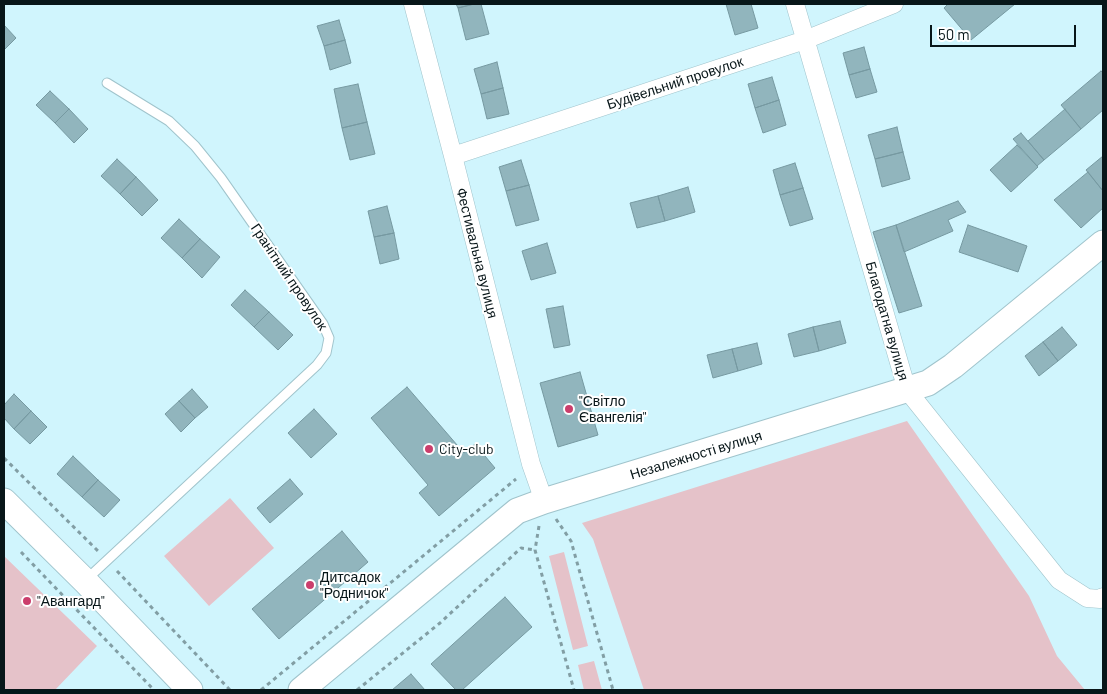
<!DOCTYPE html>
<html>
<head>
<meta charset="utf-8">
<style>
	body { margin:0 }
	#map { position:relative; width:1107px; height:694px; overflow:hidden; background:#d0f5fd; font-family:Barlow,sans-serif }
	canvas { display:block }
	.frame { position:absolute; inset:0; border:5px solid #081619; pointer-events:none }
	.scale { position:absolute; left:930px; top:25px; width:146px; height:22px; box-sizing:border-box; border:2px solid #081619; border-top:0; padding-left:6px; font-size:15px; line-height:18px; white-space:nowrap; color:#081619; -webkit-text-stroke:4px #fff; paint-order:stroke }
</style>
</head>
<body>
<div id="map">
<canvas width="1107" height="694"></canvas>
<div class="frame"></div>
<div class="scale">50 m</div>
</div>
<script>
const context = document.querySelector('canvas').getContext('2d');
context.lineJoin = 'round';
function fillPath(path, color) {
  context.fillStyle = color;
  context.fill(path, 'evenodd');
}
function poly(rows) {
  const path = new Path2D();
  for (const r of rows) {
    path.moveTo(r[0], r[1]);
    for (let i = 2; i < r.length; i += 2) path.lineTo(r[i], r[i + 1]);
  }
  return path;
}
function trace(path, color, width, dash) {
  context.strokeStyle = color;
  context.lineWidth = width;
  context.lineCap = dash ? 'butt' : 'round';
  context.setLineDash(dash || []);
  context.stroke(path);
}
function drawText(font, color, halo, rows, align = 'center') {
  context.font = font + ' Barlow,sans-serif';
  context.lineWidth = 4;
  context.setLineDash([]);
  context.textBaseline = 'middle';
  context.strokeStyle = halo;
  context.fillStyle = color;
  for (const [text, x, y, turn = 0] of rows) {
    context.save();
    context.translate(x, y);
    context.rotate((+turn || 0) * Math.PI / 180);
    context.textAlign = isNaN(turn) ? turn : align;
    if (halo) context.strokeText(text, 0, 0);
    context.fillText(text, 0, 0);
    context.restore();
  }
}
fillPath(poly([
	[907,421,1029,596,1057,656,1085,690,644,690,593,539,582,523],
	[230,498,274,548,209,606,164,556],
	[564,552,588,646,573,650,549,556],
	[4,556,97,646,55,690,4,690],
	[594,661,602,690,584,690,578,665]
]), '#e5c2c9');
const building = poly([
	[456,4,474,4,458,8,456,4],
	[474,4,481,4,489,34,466,40,458,8,474,4],
	[726,4,751,4,758,28,735,35,726,4],
	[948,4,1015,4,971,40,944,8,948,4],
	[339,20,345,40,324,46,317,26,339,20],
	[4,25,16,38,4,50,4,25],
	[345,40,351,63,330,70,324,46,345,40],
	[864,47,870,69,849,75,843,53,864,47],
	[497,62,503,88,481,94,474,69,497,62],
	[870,69,877,92,856,98,849,75,870,69],
	[1101,71,1103,73,1103,110,1081,129,1061,105,1101,71],
	[772,77,779,100,755,108,748,84,772,77],
	[358,84,367,122,342,128,334,89,358,84],
	[503,88,509,114,487,119,481,94,503,88],
	[50,91,69,109,55,123,36,105,50,91],
	[779,100,786,125,763,133,755,108,779,100],
	[69,109,88,129,74,143,55,123,69,109],
	[1065,109,1081,129,1044,160,1028,141,1065,109],
	[367,122,375,154,350,160,342,128,367,122],
	[897,127,903,152,875,159,868,135,897,127],
	[1021,133,1044,160,1037,166,1013,139,1021,133],
	[1017,145,1038,167,1011,192,990,170,1017,145],
	[903,152,910,179,882,187,875,159,903,152],
	[1103,156,1103,191,1086,170,1103,156],
	[117,159,136,177,120,194,101,176,117,159],
	[521,160,529,185,506,191,499,167,521,160],
	[795,163,803,188,780,195,773,170,795,163],
	[1088,172,1103,191,1103,208,1081,228,1054,200,1088,172],
	[136,177,158,200,142,216,120,194,136,177],
	[529,185,539,220,516,226,506,191,529,185],
	[688,187,695,212,665,221,658,196,688,187],
	[803,188,813,219,790,226,780,195,803,188],
	[658,196,665,221,637,228,630,203,658,196],
	[958,201,966,212,948,220,953,231,904,252,896,225,958,201],
	[387,206,394,233,374,237,368,211,387,206],
	[179,219,200,239,182,258,161,238,179,219],
	[896,225,922,306,899,313,873,232,896,225],
	[968,225,1027,246,1018,272,959,252,968,225],
	[394,233,399,259,380,264,374,237,394,233],
	[200,239,220,257,202,278,182,258,200,239],
	[547,243,556,273,531,280,522,251,547,243],
	[245,290,269,312,254,327,231,305,245,290],
	[563,306,570,345,554,348,546,309,563,306],
	[269,312,293,335,278,350,254,327,269,312],
	[840,321,846,343,819,351,813,327,840,321],
	[813,327,819,351,794,357,788,334,813,327],
	[1062,327,1077,345,1058,361,1043,342,1062,327],
	[1043,342,1058,361,1039,376,1025,356,1043,342],
	[757,343,762,364,738,371,732,349,757,343],
	[732,349,738,371,713,378,707,355,732,349],
	[580,372,598,435,558,447,540,383,580,372],
	[407,387,464,453,475,444,495,468,439,516,419,493,428,485,371,418,407,387],
	[192,389,208,407,195,418,179,401,192,389],
	[14,394,31,411,14,429,4,418,4,405,14,394],
	[179,401,195,418,181,432,165,414,179,401],
	[314,409,337,434,311,458,288,433,314,409],
	[31,411,47,427,30,444,14,429,31,411],
	[73,456,98,480,82,497,57,474,73,456],
	[290,479,303,494,270,523,257,508,290,479],
	[98,480,120,500,104,517,82,497,98,480],
	[342,531,368,562,279,639,252,609,342,531],
	[505,597,532,627,462,690,456,690,431,664,505,597],
	[411,674,425,690,392,690,411,674]
]);
fillPath(building, '#91b5bd');
trace(building, '#7699a1', 1);
const lane = poly([
	[87,579,317,365,326,353,329,338,323,324,221,178,195,146,169,121,107,83]
]);
const street = poly([
	[413,4,453,156,531,464,544,501],
	[795,4,907,390,1059,580,1087,598,1100,599,1103,597],
	[453,156,805,40,894,4]
]);
const secondary = poly([
	[4,501,85,581,190,690],
	[301,690,517,511,544,501,928,383,953,366,1103,243]
]);
trace(lane, '#a0c4cc', 11);
trace(street, '#a0c4cc', 19);
trace(secondary, '#a0c4cc', 27);
trace(poly([
	[4,458,99,552],
	[556,519,571,541,613,690],
	[539,526,535,550,574,690],
	[21,552,154,690],
	[117,571,230,690],
	[261,690,516,479],
	[357,690,440,623,521,548,535,550]
]), '#829ea4', 3, [4, 4]);
trace(lane, '#fff', 9);
trace(street, '#fff', 18);
trace(secondary, '#fff', 25);
for (const [x, y, r, color] of [
	[569,409,5,"#cb3e6c"],
	[429,449,5,"#cb3e6c"],
	[310,585,5,"#cb3e6c"],
	[27,601,5,"#cb3e6c"]
]) {
  const dot = new Path2D();
  dot.arc(x, y, r, 0, 2 * Math.PI);
  context.fillStyle = color;
  context.fill(dot);
  trace(dot, '#fff', 2);
}
drawText('14px', '#081619', '#fff', [
	["Будівельний провулок",675,83,-18],
	["Фестивальна вулиця",477,253,76],
	["Гранітний провулок",289,277,56],
	["Благодатна вулиця",887,321,74],
	["Незалежності вулиця",696,455,-17]
]);
drawText('14px', '#081619', '#fff', [
	["\"Світло",579,401],
	["Євангелія\"",579,417],
	["City-club",439,449],
	["Дитсадок",320,577],
	["\"Родничок\"",320,593],
	["\"Авангард\"",37,601]
], 'left');
</script>
</body>
</html>
